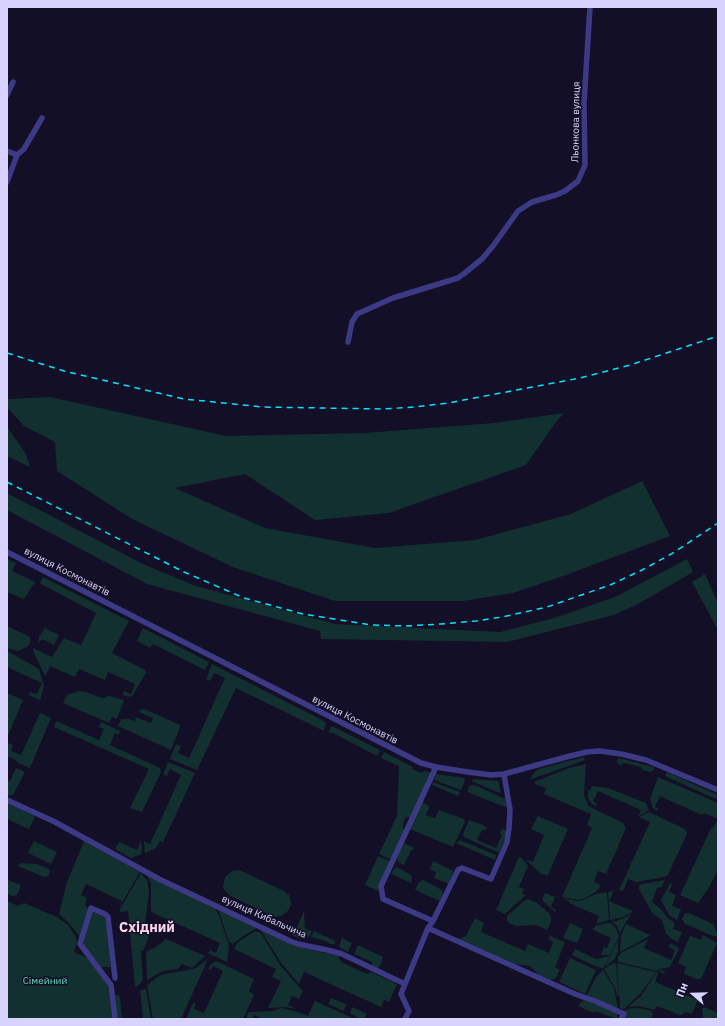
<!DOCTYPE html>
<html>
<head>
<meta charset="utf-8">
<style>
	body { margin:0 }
	#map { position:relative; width:725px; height:1026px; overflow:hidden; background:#130f26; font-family:"IBM Plex Sans",sans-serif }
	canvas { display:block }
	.frame { position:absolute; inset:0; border:8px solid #d9d4ff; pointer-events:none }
	.north { position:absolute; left:673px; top:974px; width:40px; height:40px; -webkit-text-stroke:3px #130f26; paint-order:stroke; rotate:290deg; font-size:11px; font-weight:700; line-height:16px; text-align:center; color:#d9d4ff }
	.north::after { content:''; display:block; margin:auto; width:14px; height:18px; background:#d9d4ff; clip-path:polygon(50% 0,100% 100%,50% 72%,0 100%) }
</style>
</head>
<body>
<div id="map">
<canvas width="725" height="1026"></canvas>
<div class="frame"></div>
<div class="north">Пн</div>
</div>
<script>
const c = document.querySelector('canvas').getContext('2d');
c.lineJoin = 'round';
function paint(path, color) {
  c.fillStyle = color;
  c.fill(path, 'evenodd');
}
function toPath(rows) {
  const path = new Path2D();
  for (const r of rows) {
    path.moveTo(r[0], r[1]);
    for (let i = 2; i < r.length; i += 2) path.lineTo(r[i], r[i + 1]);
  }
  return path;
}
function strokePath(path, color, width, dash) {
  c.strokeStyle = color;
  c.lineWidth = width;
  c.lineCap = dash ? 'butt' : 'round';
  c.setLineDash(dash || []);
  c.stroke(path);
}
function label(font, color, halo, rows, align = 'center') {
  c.font = font + ' "IBM Plex Sans",sans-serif';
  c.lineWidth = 3;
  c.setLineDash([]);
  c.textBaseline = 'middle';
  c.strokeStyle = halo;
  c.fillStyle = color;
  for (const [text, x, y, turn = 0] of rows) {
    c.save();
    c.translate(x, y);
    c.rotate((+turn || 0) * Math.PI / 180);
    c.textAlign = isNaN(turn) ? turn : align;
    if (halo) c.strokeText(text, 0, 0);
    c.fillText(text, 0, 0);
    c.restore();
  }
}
const green = toPath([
	[50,397,226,436,365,433,494,423,564,413,553,426,526,465,389,513,315,520,245,474,175,488,265,528,375,548,475,540,571,514,642,481,670,536,563,576,513,593,463,601,335,601,233,567,132,519,57,471,55,442,24,426,7,407,7,399],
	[7,427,26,454,30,467,7,456],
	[7,493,145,565,196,586,335,624,500,632,554,618,615,597,687,559,693,572,638,604,614,615,507,642,321,639,320,631,147,584,7,510],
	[7,559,16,563,12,571,35,582,24,599,7,592],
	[705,574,718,603,718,630,692,582],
	[43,577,129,621,112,653,145,670,146,673,133,695,130,697,122,695,124,691,131,694,135,684,108,672,105,680,79,669,75,677,50,666,45,676,33,651,33,648,52,657,64,638,81,645,96,613,41,584,40,583],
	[7,626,30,637,30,643,28,646,18,651,7,648],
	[45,628,59,635,54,645,42,639,40,642,39,641,39,637],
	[143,628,209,662,205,670,153,644,150,648,137,641],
	[7,651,25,661,39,669,44,686,40,700,29,695,30,692,37,694,42,683,7,667],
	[212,664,322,720,326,723,324,731,236,688,197,770,170,759,176,744,181,746,178,753,189,758,225,678,214,673,210,681,206,679],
	[80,691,86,692,102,698,109,696,124,700,117,719,112,717,109,723,63,703,67,695],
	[7,693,23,700,7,738],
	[142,709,147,710,180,725,179,730,171,750,118,726,121,719,129,719,135,721,136,717,151,723,153,718,139,712],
	[40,713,51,718,30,768,18,763,16,760,7,756,7,747,8,743,13,745,11,751,21,755],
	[56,721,99,740,104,729,99,727,101,722,120,731,119,735,115,733,110,745,160,768,161,772,142,812,130,808,149,769,54,727],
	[332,726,380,750,377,756,333,733,328,732],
	[384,752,413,767,412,769,421,773,425,771,431,773,411,818,407,817,405,818,403,824,404,834,392,860,379,854,397,816,399,766,381,758],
	[584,757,585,760,529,780,536,771,542,768],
	[618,758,654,767,654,770,651,772,642,770,641,767,624,763,620,765,617,762],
	[168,762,195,773,163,842,160,841,156,848,145,853,144,841,150,844,181,775,170,769,167,776,163,775],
	[586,764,584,794,588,806,623,823,626,828,606,874,598,871,594,882,601,885,596,892,583,899,578,900,562,897,592,828,587,825,591,814,544,794,546,788,535,784,534,782,569,768],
	[16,768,25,772,13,795,7,796,7,780,10,781],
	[667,772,718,795,718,800,665,776],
	[436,774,464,778,465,780,461,790,434,780],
	[658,777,718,803,718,819,704,813,702,815,660,796,655,807,658,808,657,811,653,808,650,799],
	[473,779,498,781,501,792,499,793,474,782,472,781],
	[433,782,460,792,458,796,432,785],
	[470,785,477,786,503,798,505,799,507,806,505,807,467,792],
	[592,786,608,788,646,803,649,810,638,817,641,810,598,791,593,801,597,804,596,806,592,804,588,798,588,790,590,791],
	[422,802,429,806,429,808,426,815,435,818,439,810,464,819,465,822,453,847,410,829],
	[7,803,35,816,29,829,7,819],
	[649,812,685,829,687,832,686,836,668,875,664,877,637,882,628,879,623,891,619,890,650,822,639,817],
	[538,816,568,829,548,875,541,874,525,859,533,862,544,835,531,829],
	[469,820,483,825,487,828,485,830,482,830,477,840,496,848,502,835,500,833,502,828,505,830,507,834,499,852,497,852,464,837,463,834],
	[716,822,718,822,718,869,710,886,698,903,680,895,711,828,713,828],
	[141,840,142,854,131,858,115,849,119,842,137,850],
	[460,840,496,855,495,860,456,843],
	[34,841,57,852,51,864,28,853],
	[84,841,140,872,119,908,122,901,86,884,81,895,87,898,85,905,89,909,80,936,79,936,68,922,59,914,67,882],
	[403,843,415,848,411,851,404,865,398,862,397,858],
	[378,856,391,862,378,891,365,885],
	[519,857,522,858,528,866,519,887,524,889,522,894,526,895,505,914,496,910],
	[433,861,453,871,449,884,434,878,436,872,430,869],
	[22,863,37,864,49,869,50,872,48,876,44,877,18,866,19,864],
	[397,867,411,875,412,877,411,883,391,874,394,869],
	[239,870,284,891,290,896,291,905,287,912,281,916,274,917,229,895,223,888,225,877,232,871],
	[141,873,147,880,149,891,145,925,152,929,143,951,141,951,143,980,138,986,136,987,135,987,128,911,120,912,120,909],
	[146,874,215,908,219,916,228,942,229,948,227,962,208,953,210,950,216,953,220,943,151,912,151,883],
	[8,880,21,885,17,895,12,896,7,894],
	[423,880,442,890,443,893,440,901,415,890,419,882],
	[665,880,662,887,657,888,652,902,662,910,667,918,675,923,673,929,682,932,678,942,672,939,666,934,662,920,652,913,639,889,639,886,642,884],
	[670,883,672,884,669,892,676,895,672,906,681,909,677,920,669,915,661,900],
	[614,891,609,901,633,911,631,913,623,917,610,920,608,892],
	[607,892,609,920,596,924,599,916,569,903,569,901,563,898,577,901,580,901,596,894],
	[545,893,555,897,551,907,556,910,555,912,542,900],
	[528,899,537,903,550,914,551,918,551,922,547,930,536,925,517,926,511,924,507,921,507,916,524,901],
	[7,901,18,906,24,903,57,917,68,925,75,935,77,942,74,952,88,958,109,987,112,1019,7,1019],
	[218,909,257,928,243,936,233,944,229,942],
	[91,911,103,916,107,921,111,967,100,967,84,946,83,940],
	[304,911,305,929,312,931,309,937,300,934,298,938,293,936],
	[685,913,689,913,713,924,717,933,717,936,713,936,685,924,682,919],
	[631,915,623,927,620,934,617,926,611,921,616,921],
	[475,918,484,923,481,932,525,951,528,944,549,953,553,942,548,939,550,936,565,942,555,967,560,970,555,979,550,980,540,976,530,966,515,964,458,939,466,936],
	[570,923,583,929,577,943,563,938],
	[607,923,611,923,616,928,619,936,610,955,601,955,604,947,607,948,611,938,593,930,595,926],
	[626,924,650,935,648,937,620,952,621,936],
	[260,929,299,947,338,956,341,962,367,974,371,972,397,984,389,1002,384,1000,381,1007,304,972,299,984,281,963],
	[255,931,261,933,280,965,303,991,299,999,292,996,288,1005,297,1009,284,1007,268,1008,281,981,272,977,276,969,234,949,237,943],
	[314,931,335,941,335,944,331,944,325,941,311,937],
	[703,935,717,943,702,977,701,979,697,979,684,974,686,967,678,963,690,936,701,940],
	[342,938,352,943,348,952,339,947],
	[166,939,205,956,192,968,182,964,178,969,163,971,147,980,146,952,156,947],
	[648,939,644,948,671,960,675,950,669,947,670,943,679,948,679,949,670,967,660,969,657,971,618,962,618,957,621,953],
	[618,940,618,951,615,959,604,968],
	[358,945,383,957,380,966,377,968,372,966,372,962,354,954],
	[575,949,596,959,610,956,603,968,597,967,572,955],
	[570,958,596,970,585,994,559,982],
	[208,959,181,1019,153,1019,147,985,159,976,165,974,194,969],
	[216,961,254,979,249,991,254,995,243,1019,186,1019,193,1003,196,1004,194,1009,204,1013,223,971,213,966,211,970,208,969,211,964],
	[614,963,616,963,619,996,617,996,615,988,604,969],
	[617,963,656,972,641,993,624,1009,621,1009,620,1008],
	[603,970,614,988,618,1009,587,995,596,977],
	[660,970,665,971,664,974,659,971,655,982,698,1000,692,1014,685,1012,682,1015,680,1015,657,1006,655,1010,639,1006,628,1007,641,996,656,973],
	[146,989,151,1019,143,1019,140,990],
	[116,995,119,995,120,998,122,1019,117,1019,115,997],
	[331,998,346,1004,344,1011,328,1004],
	[584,999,617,1013,617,1019,595,1011,594,1013,578,1006],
	[315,1001,355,1019,263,1019,254,1015,252,1019,246,1019,249,1012,272,1011,281,1008,298,1012,308,1016],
	[352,1007,367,1014,364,1019,360,1019,350,1013],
	[704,1007,718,1013,718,1019,706,1019,703,1017,702,1009],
	[634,1008,645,1009,651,1011,653,1014,651,1019,622,1019,625,1010]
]);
const minor = toPath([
	[7,95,13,82],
	[7,151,17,155],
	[7,182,17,155,24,149,42,118],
	[348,342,352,322,357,314,393,298,458,278,466,272,482,259,493,246,518,211,532,202,556,195,565,191,578,181,585,165,584,103,590,7],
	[7,552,421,763,436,767,468,772,491,775,504,774,570,756,587,752,600,751,621,754,646,760,718,790],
	[7,800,55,822,159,879,290,941,298,944,327,950,342,954,405,984,428,928,433,921,458,870,462,868,491,879,507,842,509,828,510,810,504,774],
	[433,921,383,899,381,886,436,767],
	[428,928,575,994,595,1001,624,1014,621,1019],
	[115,978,108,917,105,914,91,908,80,944,111,985,115,1019],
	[405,984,401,994,409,1011,405,1019]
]);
const rail = toPath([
	[7,353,64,371,184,399,263,407,383,409,414,407,448,403,580,378,630,365,718,336],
	[7,482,184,572,244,598,303,614,371,625,406,626,441,624,476,621,502,617,547,607,610,585,642,570,673,553,718,523]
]);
const streetNames = [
	["Льонкова вулиця",576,122,-89],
	["вулиця Космонавтів",67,572,27],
	["вулиця Космонавтів",355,720,27],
	["вулиця Кибальчича",264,917,24]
];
const parkNames = [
	["Сімейний",45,981]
];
const districtNames = [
	["Східний",147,928]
];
paint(green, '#12302f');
strokePath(minor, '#3d3a85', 5.5);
strokePath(rail, '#00e5ff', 1.5, [6, 5]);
label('10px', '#d9d4ff', '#130f26', streetNames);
label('10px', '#5fe0c0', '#130f26', parkNames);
label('bold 14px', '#ffd6f0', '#130f26', districtNames);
</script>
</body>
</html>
